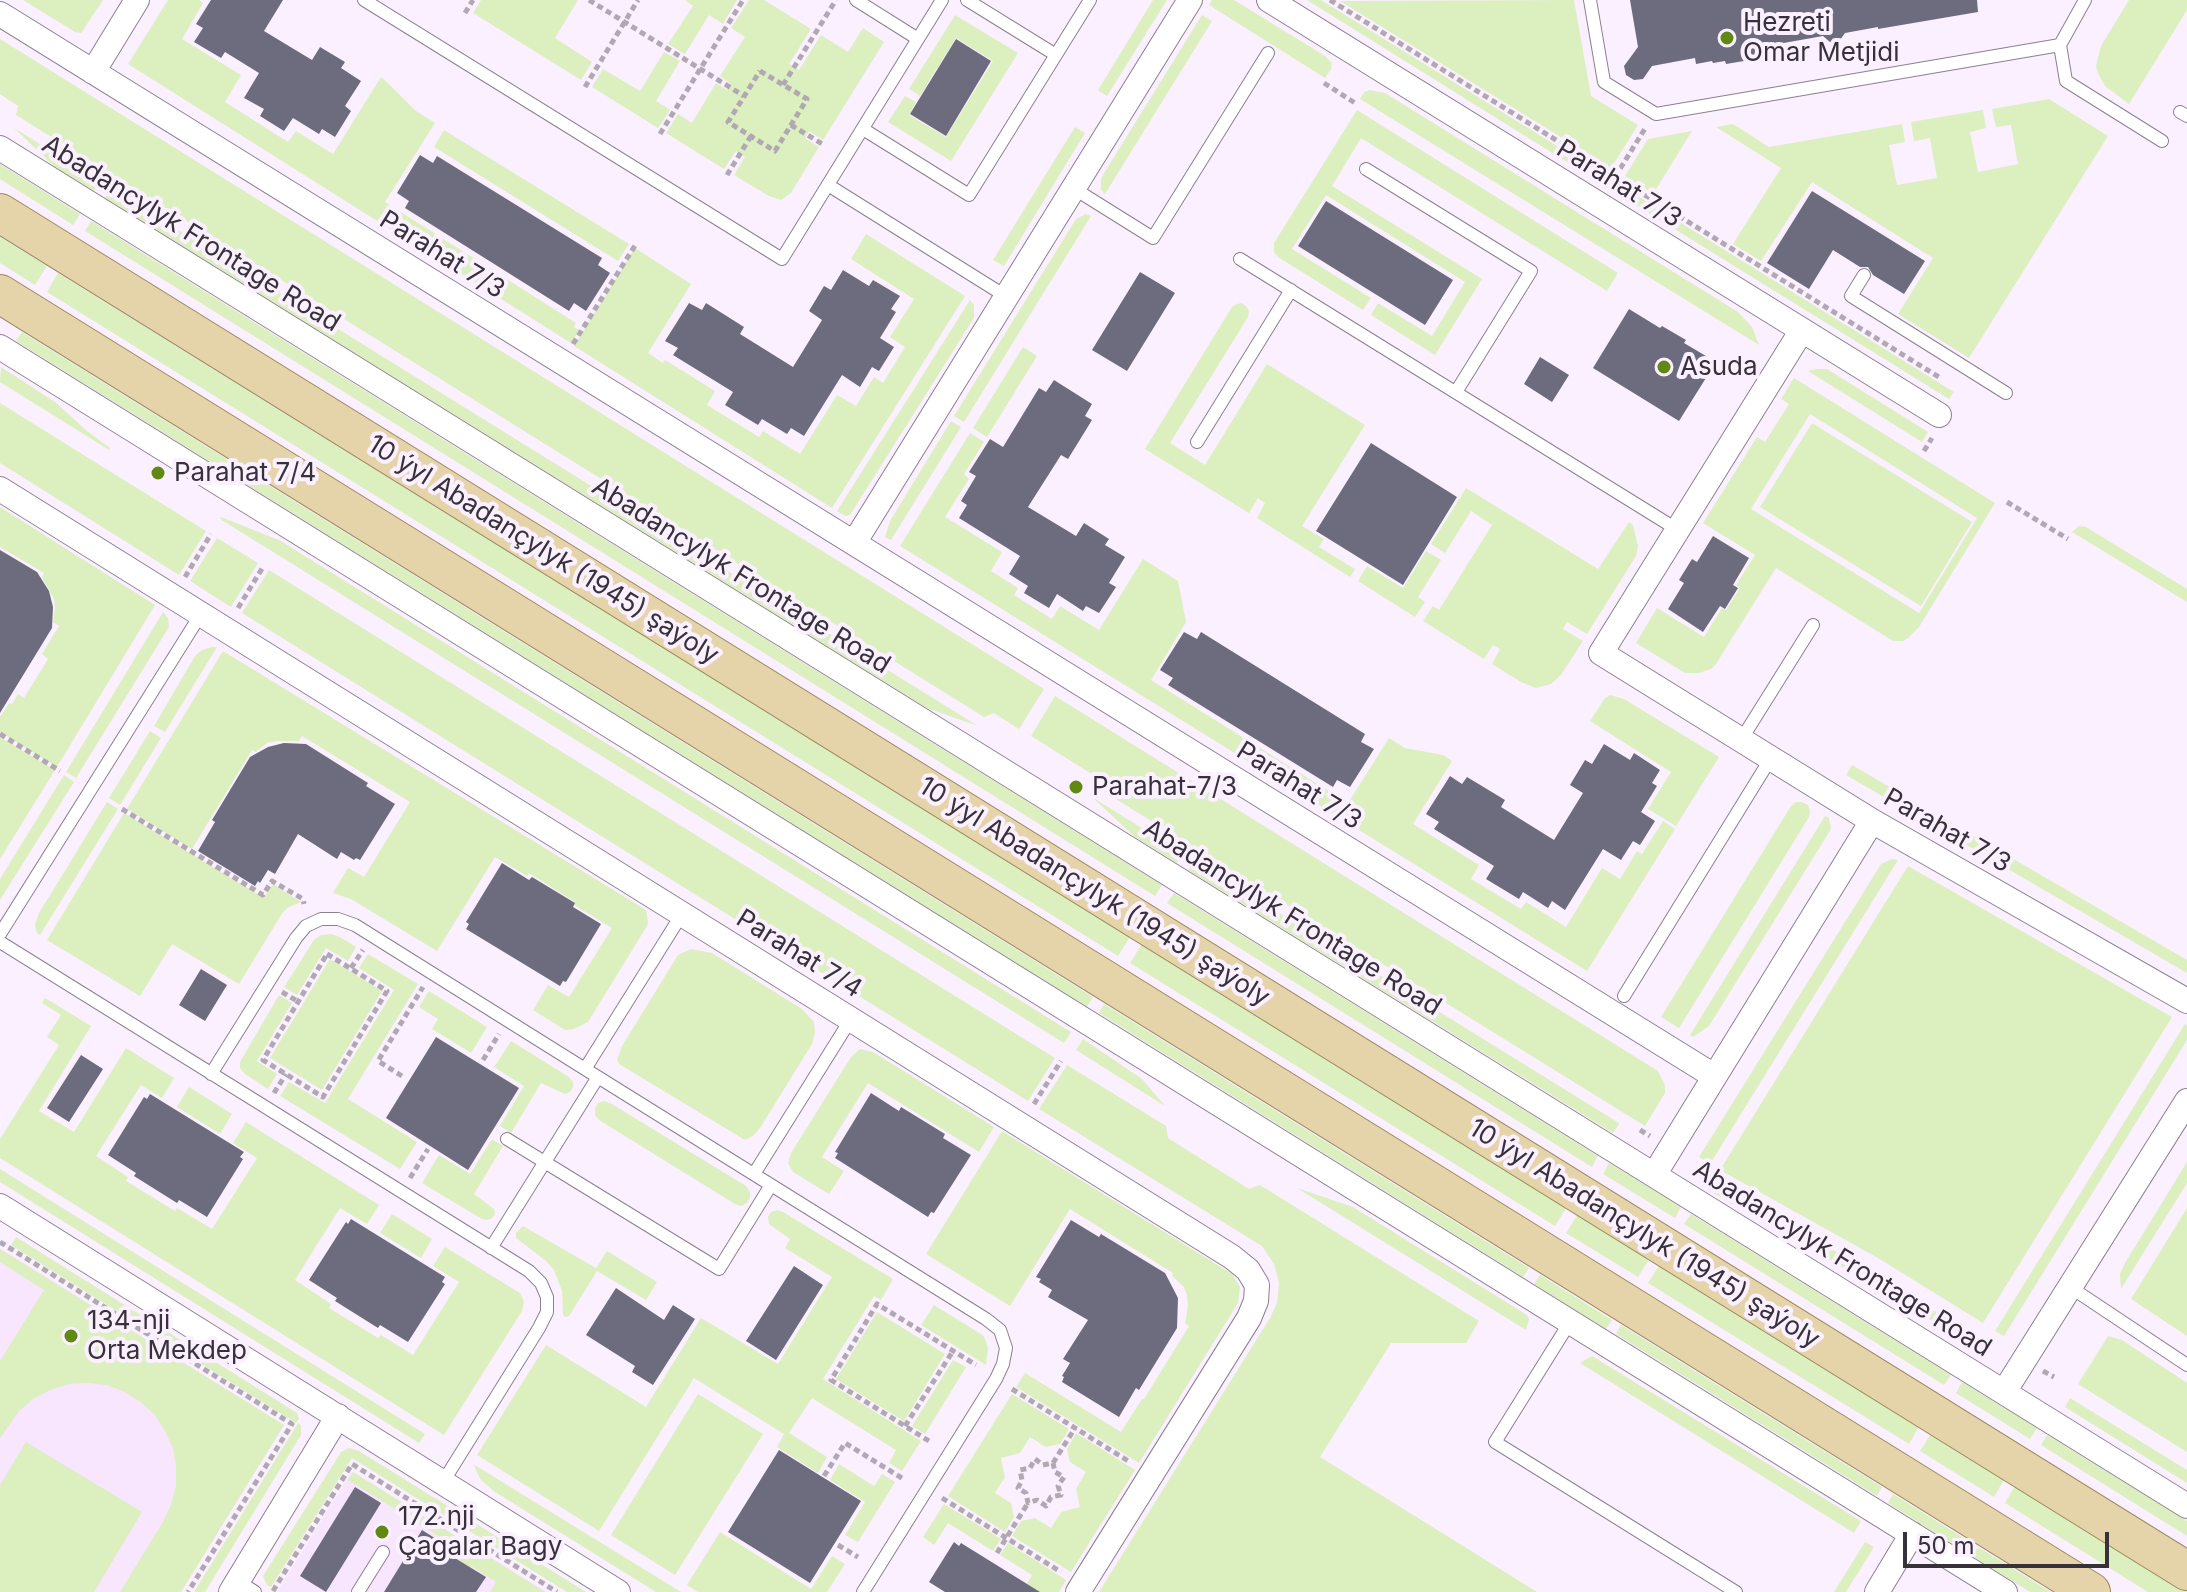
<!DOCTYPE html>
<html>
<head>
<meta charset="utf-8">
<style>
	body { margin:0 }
	#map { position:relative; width:2187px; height:1592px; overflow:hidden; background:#fbf0ff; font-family:Inter,sans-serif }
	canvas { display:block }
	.scale { position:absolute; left:1903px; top:1532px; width:206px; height:36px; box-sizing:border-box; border:4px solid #373239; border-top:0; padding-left:10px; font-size:24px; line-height:28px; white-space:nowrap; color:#373239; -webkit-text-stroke:6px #fbf0ff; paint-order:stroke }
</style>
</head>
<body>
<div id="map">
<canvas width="2187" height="1592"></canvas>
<div class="scale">50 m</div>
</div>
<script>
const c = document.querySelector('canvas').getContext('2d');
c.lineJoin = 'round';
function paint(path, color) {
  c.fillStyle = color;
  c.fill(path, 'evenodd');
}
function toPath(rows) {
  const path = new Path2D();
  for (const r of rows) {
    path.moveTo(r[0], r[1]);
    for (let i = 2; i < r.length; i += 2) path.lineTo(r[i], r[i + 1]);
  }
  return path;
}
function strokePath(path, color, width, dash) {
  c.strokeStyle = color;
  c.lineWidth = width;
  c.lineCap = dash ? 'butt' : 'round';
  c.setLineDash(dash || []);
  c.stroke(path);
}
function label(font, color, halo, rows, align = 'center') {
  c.font = font + ' Inter,sans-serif';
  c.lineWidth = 8;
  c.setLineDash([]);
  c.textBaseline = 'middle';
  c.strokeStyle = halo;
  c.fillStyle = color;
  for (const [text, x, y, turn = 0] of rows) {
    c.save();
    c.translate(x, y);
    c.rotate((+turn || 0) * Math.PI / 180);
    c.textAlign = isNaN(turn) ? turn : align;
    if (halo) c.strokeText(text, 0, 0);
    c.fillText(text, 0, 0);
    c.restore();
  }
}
const built = toPath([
	[0,1248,284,1425,181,1592,0,1592],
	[352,1471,547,1592,277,1592]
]);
const green = toPath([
	[23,0,103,0,81,33,75,32],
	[168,0,199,0,203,3,182,39,241,75,225,102,288,142,296,131,333,154,381,77,387,82,416,111,435,123,385,202,576,323,574,327,579,330,571,343,128,64],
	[481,0,578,0,555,38,592,62,581,80,473,13],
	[685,0,737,0,723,24,709,15,685,54,668,44,693,6],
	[749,0,764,0,811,29,789,64,799,70,821,35,848,52,863,28,884,42,823,140,809,131,805,138,819,147,791,193,781,200,769,196,734,175,745,157,736,151,724,169,666,133,678,114,692,123,716,83,727,90,730,83,720,76,745,37,731,28],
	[1153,0,1167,0,1107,96,1098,90],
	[1212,0,1234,0,1325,56,1332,63,1331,69,1325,78,1209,5],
	[1307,0,1321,0,1604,175,1599,182],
	[1574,0,1591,96,1638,125,1611,168,1340,1],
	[2129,0,2187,0,2187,10,2129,104,2105,86,2098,73,2096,66,2101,46],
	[955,15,1018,53,951,161,888,122,905,96,916,102,909,115,946,137,993,61,956,38,920,96,909,89],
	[1202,15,1212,21,1105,194,1101,190,1101,178],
	[0,39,1044,689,1019,729,994,713,984,717,16,115,18,106,0,94],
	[664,52,680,61,656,101,670,110,658,128,592,87,603,69,640,91],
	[1370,90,1385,93,1738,312,1752,327,1759,345,1360,99,1364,92],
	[2049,99,2108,136,1969,358,1898,314,1933,258,1812,182,1761,261,1733,244,1781,168,1716,127,1733,124,1769,147,1902,124,1905,142,1889,145,1897,185,1937,178,1930,138,1914,141,1911,122,1983,110,1986,128,1970,132,1978,172,2018,164,2011,125,1996,127,1992,109],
	[1357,110,1618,273,1607,291,1361,138,1332,186,1482,279,1435,355,1371,315,1378,303,1432,336,1465,282,1326,195,1292,249,1371,298,1363,310,1278,257,1274,252,1274,243],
	[1075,127,1085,133,1004,266,993,260],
	[14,128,100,181,94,191,55,167],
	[444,130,629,244,618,261,434,147],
	[1692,131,1653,194,1625,176,1648,139],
	[0,164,80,214,73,225,0,179],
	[1623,187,1954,392,1949,399,1618,194],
	[111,188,978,726,927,708,105,198],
	[1086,214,1091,216,964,422,954,416,1076,219],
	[91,221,1162,885,1155,896,85,231],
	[866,234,965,296,832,508,574,346,635,248,691,284,648,353,663,363,665,360,715,391,707,405,759,437,763,431,800,454,837,395,856,406,874,377,883,383,905,347,890,337,914,299,851,259],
	[0,237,47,266,35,285,0,263],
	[58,273,1130,937,1118,956,47,292],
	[970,300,974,305,974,318,850,515,845,516,837,511],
	[1242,303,1247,307,1249,312,1248,317,1170,443,1205,465,1267,364,1365,425,1302,526,1324,539,1319,547,1355,569,1350,577,1257,518,1265,503,1258,498,1249,513,1145,449,1232,307,1237,304],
	[22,332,1093,997,1087,1007,16,341],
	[1023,347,1037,356,987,437,973,428],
	[1,367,55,402,87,431,110,448,109,450,0,382],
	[1817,369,1827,369,1928,432,1922,442,1808,371],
	[1794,378,1995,503,1919,627,1908,638,1903,641,1893,641,1776,568,1716,664,1711,669,1699,673,1685,673,1636,643,1657,608,1704,637,1722,608,1726,610,1740,588,1736,585,1755,555,1703,523,1757,437,1765,442,1789,404,1781,399],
	[1810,414,1977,518,1919,613,1751,509],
	[0,403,206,531,179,575,0,463],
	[951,421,961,427,891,540,885,537,890,521],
	[1812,423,1972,522,1921,606,1760,507],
	[970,433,984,442,964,474,969,479,945,517,1002,552,991,571,1018,588,1014,595,1052,619,1060,606,1099,630,1143,559,1178,581,1186,622,1151,680,1348,803,1389,738,1405,748,1443,755,1452,761,1413,824,1479,865,1471,879,1521,909,1526,902,1566,927,1602,868,1620,879,1637,851,1642,854,1663,821,1675,829,1587,971,900,546],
	[1466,488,1598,569,1629,522,1633,525,1638,546,1636,556,1587,634,1567,622,1563,629,1583,641,1561,675,1551,684,1536,688,1521,682,1492,664,1500,649,1493,645,1484,659,1423,621,1433,606,1439,610,1492,525,1471,511,1445,553,1431,544],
	[0,507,155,605,57,767,0,732,0,717,9,703,12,704,18,694,24,698,48,659,42,654,59,626,53,622,55,607,54,599,42,577,44,573,0,547],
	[221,517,279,540,1071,1032,1064,1043,220,519],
	[2079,526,2086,527,2187,589,2187,602,2072,532],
	[217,538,258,563,231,607,190,581],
	[1426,551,1441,560,1418,597,1425,602,1415,617,1358,581,1367,566,1403,588],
	[269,570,1055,1058,1028,1101,242,613],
	[163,612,168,618,169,627,76,778,66,772],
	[212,647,217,647,165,732,154,726,195,656,202,650],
	[223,651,646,910,648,922,647,926,588,1022,574,1029,565,1030,533,1010,548,985,569,997,612,928,574,905,575,902,529,873,527,876,495,857,437,951,351,899,333,893,348,868,364,877,410,802,302,736,299,741,276,741,267,743,256,752,252,750,192,849,127,809],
	[1610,695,1624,699,1719,757,1676,826,1648,809,1671,772,1590,721,1605,698],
	[1055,696,1658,1071,1665,1085,1665,1093,1645,1126,1098,788,1098,778,1031,736],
	[150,731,161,738,120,805,109,798],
	[0,737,55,770,0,859],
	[1852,765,2187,960,2187,973,1846,775],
	[64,775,74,782,0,900,0,879],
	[1092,797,1182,853,1177,863,1135,837],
	[107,802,118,809,40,935,37,933,35,925,39,913],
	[1796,802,1802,802,1808,805,1810,811,1809,817,1679,1028,1661,1017,1791,806],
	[124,813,264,898,273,884,301,902,289,907,283,912,239,984,172,944,140,996,47,940],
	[1825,816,1829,818,1831,829,1709,1026,1693,1037,1690,1035],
	[1892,859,1898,860,1710,1164,1699,1157,1881,864],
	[1194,860,1619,1123,1619,1124,1613,1133,1188,870],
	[1908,866,2172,1017,1983,1323,1878,1258,1720,1170],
	[1174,893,1598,1156,1592,1167,1167,903],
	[331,934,340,937,356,947,348,961,326,948,297,995,284,987,314,940,321,935],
	[1142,944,1567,1207,1555,1226,1130,963],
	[691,949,712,953,802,1009,814,1022,815,1033,812,1044,760,1128,753,1136,745,1140,619,1064,617,1060,622,1046,678,955],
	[368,954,418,984,348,1099,417,1142,400,1169,280,1096,289,1082,325,1103,394,990,359,968],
	[330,959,382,991,322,1090,270,1058],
	[429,991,487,1027,471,1053,432,1029,438,1019,419,1007],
	[279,995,292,1003,257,1061,277,1074,268,1089,245,1074,240,1068,240,1062],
	[45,998,91,1026,39,1111,74,1132,126,1048,174,1078,162,1098,141,1085,96,1156,128,1177,126,1181,175,1211,177,1208,212,1229,257,1158,233,1143,246,1122,379,1205,367,1224,340,1208,295,1280,331,1304,329,1308,378,1338,381,1335,413,1355,459,1282,433,1266,445,1247,520,1293,524,1302,522,1311,444,1435,0,1158,0,1139,59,1045,47,1037,61,1015,42,1003],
	[1104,1004,1529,1268,1523,1277,1099,1013],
	[2185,1024,2187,1026,2187,1040,2004,1336,1995,1331],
	[1083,1039,1142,1079,1165,1106,1076,1050],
	[511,1041,569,1077,573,1082,573,1087,570,1092,565,1094,541,1083,511,1133,500,1126,524,1086,494,1067],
	[860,1049,873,1052,994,1127,979,1152,868,1083,822,1157,844,1171,829,1194,793,1172,788,1163,791,1153,851,1057],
	[1067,1065,1166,1126,1168,1138,1249,1189,1260,1185,1479,1321,1466,1343,1391,1343,1320,1457,1537,1592,1099,1592,1270,1318,1277,1303,1279,1283,1274,1264,1262,1246,1039,1109],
	[189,1087,232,1114,220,1134,177,1107],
	[604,1101,610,1103,746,1186,750,1192,750,1198,747,1203,741,1206,735,1204,599,1120,595,1115,595,1109,598,1103],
	[1002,1131,1232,1274,1240,1287,1238,1303,1139,1463,1016,1387,1025,1373,1121,1432,1142,1399,1144,1399,1189,1326,1185,1323,1188,1306,1187,1296,1184,1287,1172,1276,1173,1273,1070,1209,1010,1306,926,1254],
	[492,1139,503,1146,474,1194,494,1209,495,1214,492,1218,487,1220,482,1219,422,1183,439,1155,470,1174],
	[2187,1162,2187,1183,2121,1289,2120,1274,2125,1263],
	[1609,1163,1681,1207,1675,1218,1603,1174],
	[0,1169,425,1434,419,1443,0,1182],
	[1713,1181,1870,1271,1975,1336,1970,1344,1865,1280,1708,1190],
	[1297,1188,1353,1207,1527,1315,1529,1319,1526,1330],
	[2187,1208,2187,1336,2131,1299],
	[777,1210,783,1212,893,1279,881,1300,874,1296,823,1379,921,1441,902,1471,889,1463,896,1450,812,1398,789,1433,827,1457,818,1473,777,1447,784,1434,694,1378,599,1531,477,1455,546,1345,646,1407,701,1318,778,1364,832,1277,785,1248,790,1239,769,1224,768,1217,771,1212],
	[392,1214,432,1239,421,1258,380,1233],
	[1578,1214,1650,1258,1638,1277,1566,1233],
	[1691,1214,1951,1375,1944,1385,1684,1224],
	[523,1226,596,1268,607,1251,657,1282,646,1300,597,1271,569,1316,566,1317,563,1315,562,1291,554,1270,546,1261,516,1238,516,1233],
	[16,1237,297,1413,299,1419,296,1423,11,1245],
	[0,1249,284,1425,181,1592,120,1592,163,1522,171,1505,176,1486,176,1467,173,1448,165,1431,155,1415,141,1402,125,1392,107,1385,88,1383,69,1384,50,1390,33,1399,19,1411,0,1438,0,1361,44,1290,0,1262],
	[1660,1264,1920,1425,1909,1444,1648,1283],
	[1540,1275,1612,1320,1606,1329,1534,1284],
	[934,1305,984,1336,988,1348,986,1365,921,1325],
	[877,1312,945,1354,904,1421,836,1379],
	[1621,1325,1882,1487,1877,1496,1616,1334],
	[2108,1336,2122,1340,2187,1383,2187,1452,2078,1384],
	[1592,1356,1861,1521,1854,1533,1580,1363],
	[953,1360,966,1367,925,1434,912,1426],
	[1962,1382,2037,1428,2030,1439,1956,1393],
	[698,1394,763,1434,675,1575,611,1535],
	[1012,1394,1069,1429,1060,1444,1046,1447,1030,1437,1020,1453,1001,1458,1005,1477,995,1493,1011,1503,1014,1517,1005,1532,948,1496],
	[2070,1398,2187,1470,2187,1483,2065,1407],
	[298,1423,301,1425,301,1435,205,1592,194,1592],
	[1932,1432,2005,1478,1994,1497,1920,1451],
	[1076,1433,1135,1470,1071,1572,1012,1536,1021,1521,1035,1518,1051,1528,1061,1512,1080,1507,1076,1489,1086,1472,1070,1462,1067,1449],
	[2047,1435,2187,1521,2187,1536,2041,1445],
	[26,1442,142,1512,94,1592,0,1592,0,1485],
	[349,1448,359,1451,586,1592,567,1592,352,1458,271,1587,267,1585,263,1576,341,1452],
	[473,1464,681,1592,656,1592,495,1492,481,1480],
	[839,1464,874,1486,882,1474,895,1482,858,1542,845,1535,865,1502,830,1480],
	[353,1472,545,1592,490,1592,496,1582,471,1566,454,1592,429,1592,456,1547,348,1480],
	[2016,1484,2187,1592,2148,1592,2005,1503],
	[1893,1494,1967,1540,1961,1549,1888,1503],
	[944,1504,1001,1539,993,1551,948,1523,934,1545,923,1537],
	[720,1532,811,1589,832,1556,845,1564,827,1592,698,1592,687,1585],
	[1865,1542,1874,1547,1846,1592,1834,1592],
	[1008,1543,1066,1580,1059,1592,1022,1592,1032,1575,1000,1555],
	[1978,1547,2051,1592,2030,1592,1972,1556]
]);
const building = toPath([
	[211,0,283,0,264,31,312,60,320,47,345,62,341,68,361,81,345,106,351,111,335,137,322,129,319,134,293,118,284,131,260,116,264,109,244,98,259,73,225,52,221,58,194,42,203,28,196,24],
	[1630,0,1977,0,1978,12,1878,29,1878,27,1845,33,1840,40,1830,42,1823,36,1778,44,1779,50,1762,52,1762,55,1750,57,1750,60,1726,64,1725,61,1713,63,1712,61,1696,64,1695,58,1652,66,1643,79,1634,80,1626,75,1624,66,1638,47],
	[956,39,991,61,946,136,910,114],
	[420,155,433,163,437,156,602,258,598,265,610,273,586,311,574,303,569,311,405,208,409,201,397,193],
	[1812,191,1925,261,1904,294,1873,275,1868,267,1860,267,1833,250,1809,289,1767,263],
	[1326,201,1453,280,1425,325,1298,246],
	[843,270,869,286,873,280,900,296,891,309,896,312,880,338,894,347,879,371,872,367,860,387,842,375,804,436,791,428,787,434,762,419,758,425,725,405,733,392,673,355,678,348,665,341,689,303,702,310,706,303,744,327,740,334,793,367,822,320,809,311,824,286,831,290],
	[1140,272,1175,293,1127,371,1092,350],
	[1629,309,1660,328,1662,326,1686,340,1684,343,1716,362,1679,421,1593,368],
	[1540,357,1569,375,1552,402,1524,384],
	[1054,380,1092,404,1085,416,1092,420,1068,459,1061,455,1028,507,1076,536,1084,523,1109,539,1105,545,1125,557,1109,583,1116,587,1099,613,1086,606,1083,611,1057,594,1049,608,1024,593,1028,586,1009,574,1020,556,959,518,967,505,961,501,976,476,969,472,990,439,1003,447,1039,388,1046,392],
	[1371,443,1457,497,1403,585,1316,531],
	[1713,536,1749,558,1733,585,1738,588,1725,609,1720,606,1703,632,1668,609,1684,583,1679,580,1692,559,1697,562],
	[0,550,37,572,49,591,53,607,52,628,0,713],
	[1184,632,1197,639,1201,632,1365,734,1361,742,1374,749,1350,787,1337,780,1333,787,1168,685,1173,678,1160,670],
	[284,743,306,744,368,783,366,786,395,804,360,860,356,858,354,860,341,852,337,859,298,834,275,874,268,870,260,883,258,881,255,886,198,851,215,822,212,820,250,757,268,747],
	[1604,744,1630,760,1634,753,1660,770,1652,783,1657,786,1641,812,1655,821,1640,845,1633,841,1621,860,1603,849,1565,910,1552,901,1548,908,1523,892,1519,899,1486,879,1494,866,1434,829,1439,822,1426,814,1450,776,1462,784,1467,777,1505,800,1501,807,1554,840,1583,793,1570,785,1585,760,1592,764],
	[502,863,529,880,532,877,575,903,573,907,601,924,566,982,563,981,560,986,466,929,469,924,466,922],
	[201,969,227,985,205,1021,179,1005],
	[436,1037,519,1088,468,1170,386,1118],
	[81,1055,103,1069,69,1122,47,1108],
	[871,1093,899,1111,901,1107,945,1134,943,1138,971,1155,934,1213,931,1212,928,1217,835,1158,838,1153,835,1152],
	[150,1094,244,1152,240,1157,243,1159,207,1217,179,1200,177,1203,134,1176,136,1173,108,1155,144,1097,147,1099],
	[351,1219,445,1277,442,1282,445,1284,408,1342,380,1325,378,1328,335,1301,337,1298,309,1280,346,1222,348,1224],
	[1071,1220,1099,1237,1101,1234,1165,1273,1178,1298,1177,1328,1139,1390,1136,1388,1119,1417,1062,1382,1064,1377,1062,1376,1070,1363,1063,1359,1088,1320,1048,1297,1052,1290,1039,1282,1041,1279,1036,1277],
	[794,1266,823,1285,776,1360,746,1341],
	[616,1288,664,1320,673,1305,695,1319,653,1385,632,1372,635,1366,586,1335],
	[779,1450,861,1501,810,1583,728,1532],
	[355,1487,381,1503,326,1592,300,1576],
	[422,1530,449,1547,445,1552,486,1577,476,1592,384,1592],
	[954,1542,959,1546,961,1543,1040,1592,945,1592,929,1582]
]);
const path = toPath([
	[589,0,744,96],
	[1330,0,1942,379],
	[465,13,473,0],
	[760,71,807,99,775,151,728,122,760,71],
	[1324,83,1355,103],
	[783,85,836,0],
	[585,87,638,0],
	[791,125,824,145],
	[660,134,743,0],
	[727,175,751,136],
	[1615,177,1646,127],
	[573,344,636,244],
	[1924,451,1932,438],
	[2007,502,2068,539],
	[185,577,211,534],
	[238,608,263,567],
	[0,734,60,771],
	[122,809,263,895,272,881,303,899,304,904],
	[327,954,387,991,323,1097,263,1060,327,954],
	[351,968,363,950],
	[282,992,299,1002],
	[483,1060,499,1034],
	[402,1076,378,1061,423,987],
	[274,1093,286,1074],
	[1034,1104,1061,1061],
	[1640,1130,1650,1136],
	[410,1178,428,1149],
	[0,1242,292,1424,188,1592],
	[2043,1371,2054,1377],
	[1012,1389,1130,1462],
	[905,1426,953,1351],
	[929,1441,831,1380,877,1304,976,1365],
	[1035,1459,1043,1465,1053,1463,1055,1472,1064,1477,1058,1486,1061,1495,1051,1497,1046,1506,1037,1500,1028,1503,1026,1493,1018,1488,1022,1480,1020,1470,1030,1468,1035,1459],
	[1053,1463,1075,1428],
	[824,1476,845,1443,905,1480],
	[942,1498,1061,1572],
	[838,1545,858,1557],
	[997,1553,1028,1503],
	[273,1591,352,1464,557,1592]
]);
const service = toPath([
	[364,0,782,259,942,0],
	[856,0,918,39],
	[967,0,1056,55],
	[1590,0,1604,82,1656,114,2060,45,2085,0],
	[2060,45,2066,81,2162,141],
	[2180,112,2187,116],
	[863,129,969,195,1090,0],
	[1366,169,1531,271,1456,392],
	[828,185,1007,297],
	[1073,188,1153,238,1268,53],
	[1240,259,1678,530],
	[1864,275,1851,296,2006,393],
	[1197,442,1291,290],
	[1741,740,1813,625],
	[682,914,585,1069,986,1319,1000,1330,1006,1348,1003,1364,996,1379,863,1592],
	[0,934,201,614],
	[0,942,529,1271,541,1283,547,1297,547,1312,539,1328,443,1482],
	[1624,996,1771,758],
	[211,1074,296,938,306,926,321,919,338,919,355,925,585,1069],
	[507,1139,719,1269,771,1185],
	[754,1174,851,1019],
	[491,1248,598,1077],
	[2070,1287,2187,1365],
	[1570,1322,1495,1442,1736,1592],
	[238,1581,255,1592],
	[358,1592,383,1552]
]);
const minor = toPath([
	[1269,0,1939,415],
	[0,14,1714,1076],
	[93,72,137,0],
	[0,148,2187,1506],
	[1802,330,1601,653,1872,821,2187,1001],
	[0,347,2005,1592],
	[0,489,1232,1257,1248,1270,1257,1285,1256,1301,1249,1318,1078,1592],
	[854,543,1190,0],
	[1654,1175,1872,821],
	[0,1206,618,1592],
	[2004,1392,2187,1101],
	[231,1592,338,1416],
	[1877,1592,1912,1534]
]);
const primary = toPath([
	[0,213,2187,1571],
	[0,294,2091,1592]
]);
const markers = [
	[1727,38,8,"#608812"],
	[1664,367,8,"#608812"],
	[158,473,8,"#608812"],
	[1076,787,8,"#608812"],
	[71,1336,8,"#608812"],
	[382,1532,8,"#608812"]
];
const poiNames = [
	["Hezreti",1743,23],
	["Omar Metjidi",1743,53],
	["Asuda",1680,367],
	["Parahat 7/4",174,473],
	["Parahat-7/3",1092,787],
	["134-nji",87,1321],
	["Orta Mekdep",87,1351],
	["172.nji",398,1517],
	["Çagalar Bagy",398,1547]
];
const streetNames = [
	["Parahat 7/3",1619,184,32],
	["Abadancylyk Frontage Road",191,234,32],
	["Parahat 7/3",442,255,32],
	["10 ýyl Abadançylyk (1945) şaýoly",543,550,32],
	["Abadancylyk Frontage Road",741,576,32],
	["Parahat 7/3",1299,786,32],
	["Parahat 7/3",1947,831,30],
	["10 ýyl Abadançylyk (1945) şaýoly",1094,892,32],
	["Abadancylyk Frontage Road",1292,918,32],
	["Parahat 7/4",799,954,32],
	["10 ýyl Abadançylyk (1945) şaýoly",1644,1234,32],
	["Abadancylyk Frontage Road",1842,1259,32]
];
paint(built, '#f8e5fe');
paint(green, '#dcefbf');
paint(building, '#6d6b7e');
strokePath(service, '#8c8090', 14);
strokePath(minor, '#8c8090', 26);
strokePath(primary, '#9c885e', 40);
strokePath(path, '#b1a8b4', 5, [6, 4]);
strokePath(service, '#fff', 12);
strokePath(minor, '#fff', 24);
strokePath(primary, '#e5d4aa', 38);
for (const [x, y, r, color] of markers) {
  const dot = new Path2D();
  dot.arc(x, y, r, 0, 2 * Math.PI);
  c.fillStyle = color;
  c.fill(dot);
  strokePath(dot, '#fbf0ff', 3);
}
label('26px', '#373239', '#fbf0ff', poiNames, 'left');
label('26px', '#373239', '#fbf0ff', streetNames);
</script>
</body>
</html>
